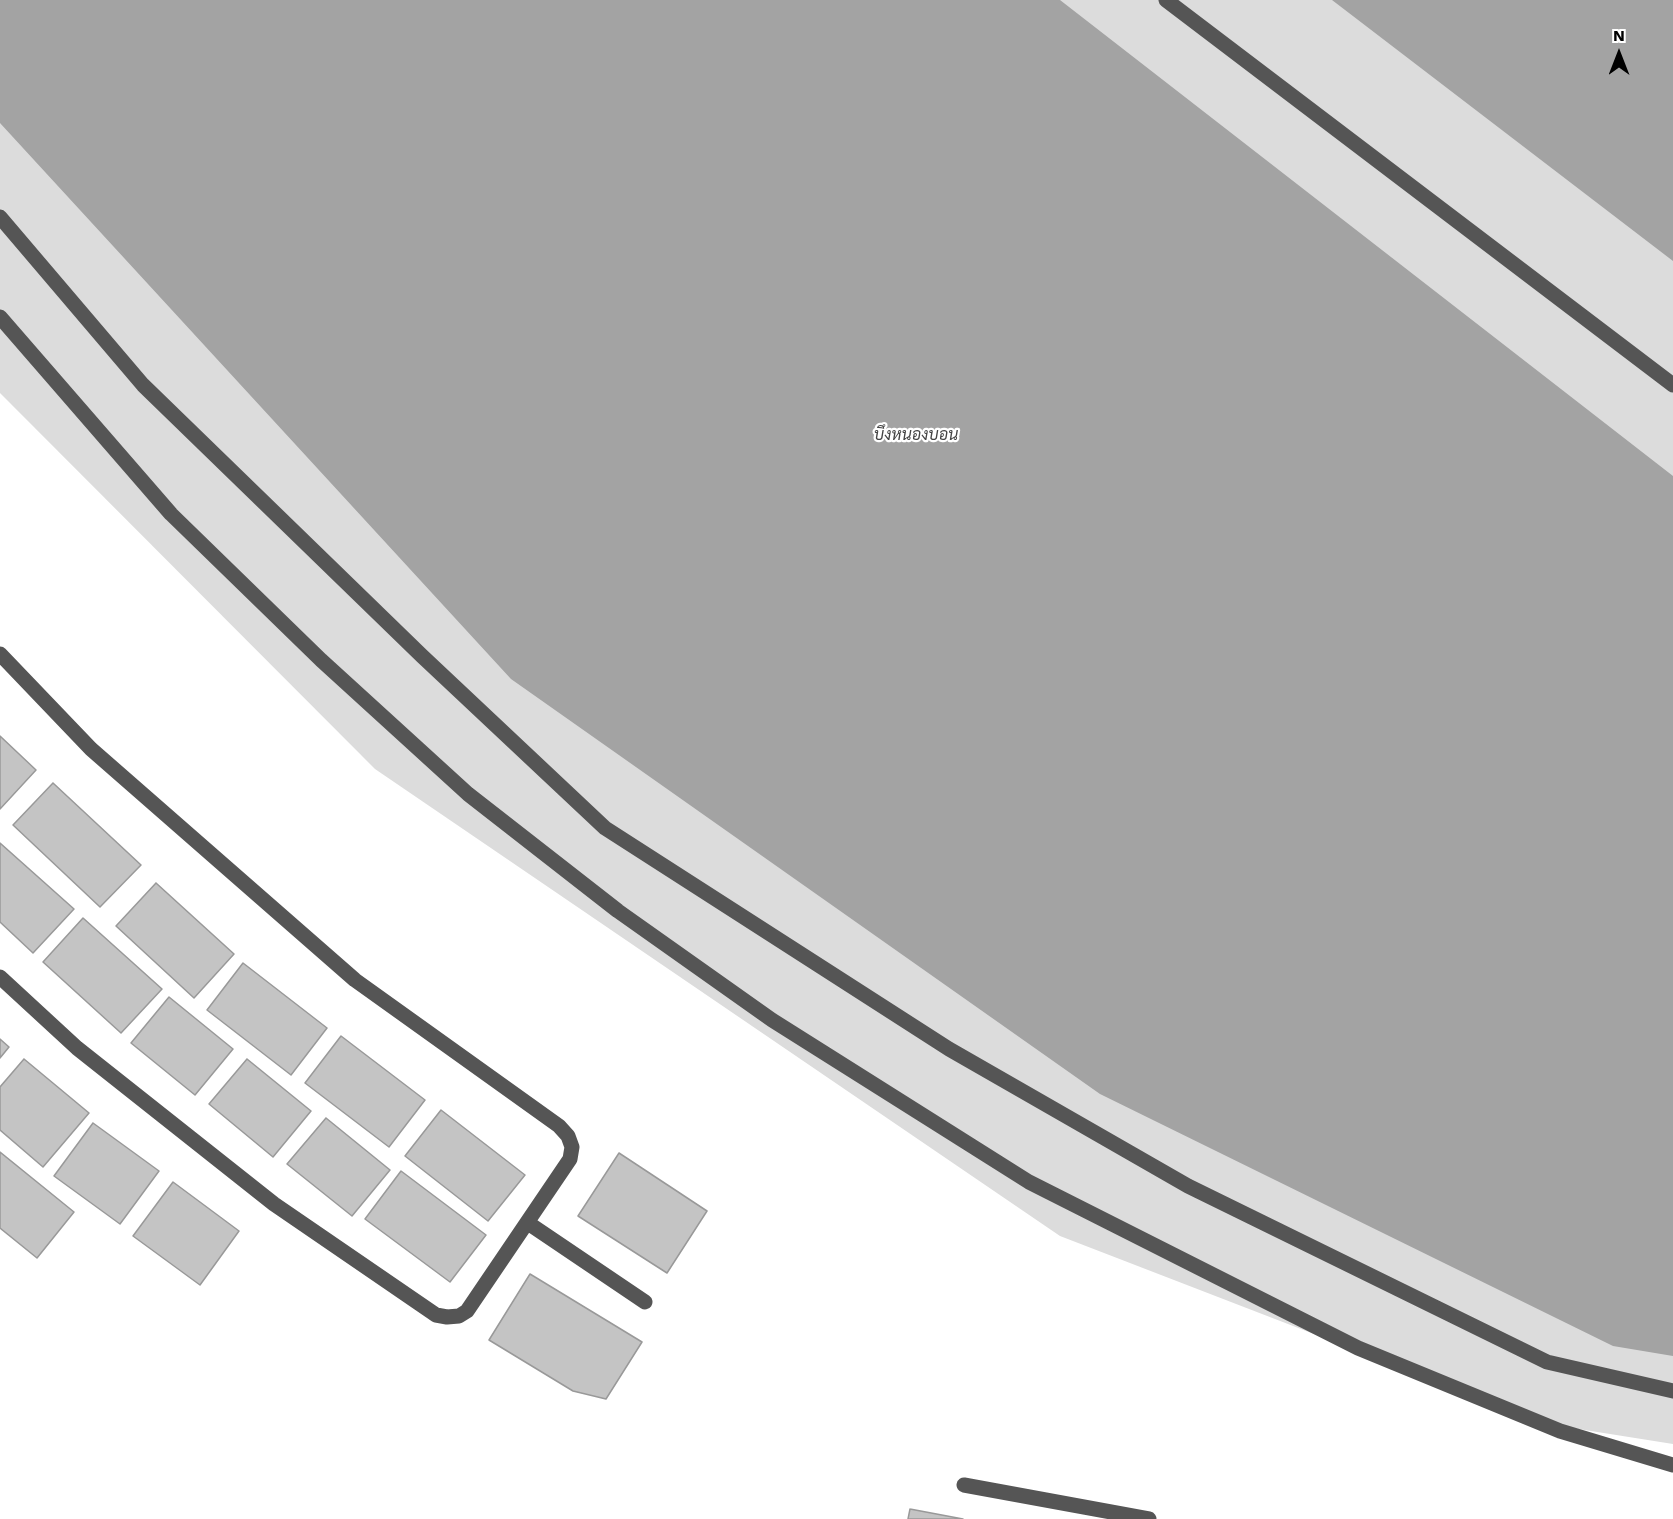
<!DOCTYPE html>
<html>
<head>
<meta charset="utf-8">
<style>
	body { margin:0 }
	#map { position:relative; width:1673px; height:1519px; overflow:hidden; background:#fff; font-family:"Work Sans",sans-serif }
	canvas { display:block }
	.north { position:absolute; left:1589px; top:24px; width:60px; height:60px; -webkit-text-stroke:4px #fff; paint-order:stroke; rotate:0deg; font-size:16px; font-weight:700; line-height:24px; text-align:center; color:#000 }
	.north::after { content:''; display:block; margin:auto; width:21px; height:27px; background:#000; clip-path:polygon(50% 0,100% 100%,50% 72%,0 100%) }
</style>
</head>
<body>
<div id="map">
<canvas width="1673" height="1519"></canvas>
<div class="north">N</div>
</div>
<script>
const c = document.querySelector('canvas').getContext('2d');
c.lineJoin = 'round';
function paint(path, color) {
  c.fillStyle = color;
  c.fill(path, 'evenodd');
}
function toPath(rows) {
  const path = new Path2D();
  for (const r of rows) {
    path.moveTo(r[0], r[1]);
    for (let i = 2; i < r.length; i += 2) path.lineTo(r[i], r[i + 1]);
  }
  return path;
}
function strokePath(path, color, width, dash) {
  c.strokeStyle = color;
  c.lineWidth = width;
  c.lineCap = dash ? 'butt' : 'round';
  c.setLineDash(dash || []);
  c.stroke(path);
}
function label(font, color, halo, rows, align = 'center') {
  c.font = font + ' "Work Sans",Sarabun,sans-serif';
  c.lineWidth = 4.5;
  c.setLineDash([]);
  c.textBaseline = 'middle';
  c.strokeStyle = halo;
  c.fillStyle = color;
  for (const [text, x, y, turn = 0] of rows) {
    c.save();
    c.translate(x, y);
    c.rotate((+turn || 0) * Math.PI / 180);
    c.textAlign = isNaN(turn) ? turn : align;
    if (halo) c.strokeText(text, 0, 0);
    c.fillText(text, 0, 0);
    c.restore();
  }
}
const green = toPath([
	[0,0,1673,0,1673,1444,1547,1424,1060,1236,375,769,0,393]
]);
const water = toPath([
	[0,0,1060,0,1673,476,1673,1356,1613,1346,1100,1094,511,679,0,123],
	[1332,0,1673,0,1673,261]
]);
const building = toPath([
	[0,736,36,770,0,809,0,736],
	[53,783,141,865,100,907,13,825,53,783],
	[0,843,74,909,33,953,0,922,0,843],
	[156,883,234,954,194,998,116,926,156,883],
	[83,918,162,989,121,1033,43,962,83,918],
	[243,963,327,1028,291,1075,207,1010,243,963],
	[169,997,233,1049,195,1095,131,1043,169,997],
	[341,1036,425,1100,389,1147,305,1083,341,1036],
	[0,1039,9,1047,0,1058,0,1039],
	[24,1059,89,1113,43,1167,0,1130,0,1087,24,1059],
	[247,1059,311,1111,273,1157,209,1104,247,1059],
	[441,1110,525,1175,488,1221,405,1156,441,1110],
	[326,1118,390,1170,352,1216,287,1164,326,1118],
	[93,1123,159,1171,120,1224,54,1176,93,1123],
	[0,1152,74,1212,37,1258,0,1228,0,1152],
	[619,1153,707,1211,667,1273,578,1216,619,1153],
	[401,1171,486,1235,450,1282,365,1219,401,1171],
	[173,1182,239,1231,200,1285,133,1236,173,1182],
	[530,1274,642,1342,606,1399,573,1391,489,1340,530,1274],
	[910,1509,963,1519,908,1519,910,1509]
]);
const minor = toPath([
	[1166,0,1673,385],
	[0,217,143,385,422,656,605,828,949,1049,1188,1186,1547,1362,1673,1391],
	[0,317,171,514,321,660,468,794,618,911,772,1020,1029,1182,1358,1348,1560,1431,1673,1465],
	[0,654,91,749,355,980,559,1126,568,1136,572,1147,570,1159,467,1311,459,1316,447,1317,436,1315,274,1204,77,1048,0,977],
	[528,1223,645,1302],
	[964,1485,1149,1519]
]);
const waterNames = [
	["บึงหนองบอน",916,435]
];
paint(green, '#dcdcdc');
paint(water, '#a3a3a3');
paint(building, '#c4c4c4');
strokePath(building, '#999', 1.5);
strokePath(minor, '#555', 15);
label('italic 16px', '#444', '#fff', waterNames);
</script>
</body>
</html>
